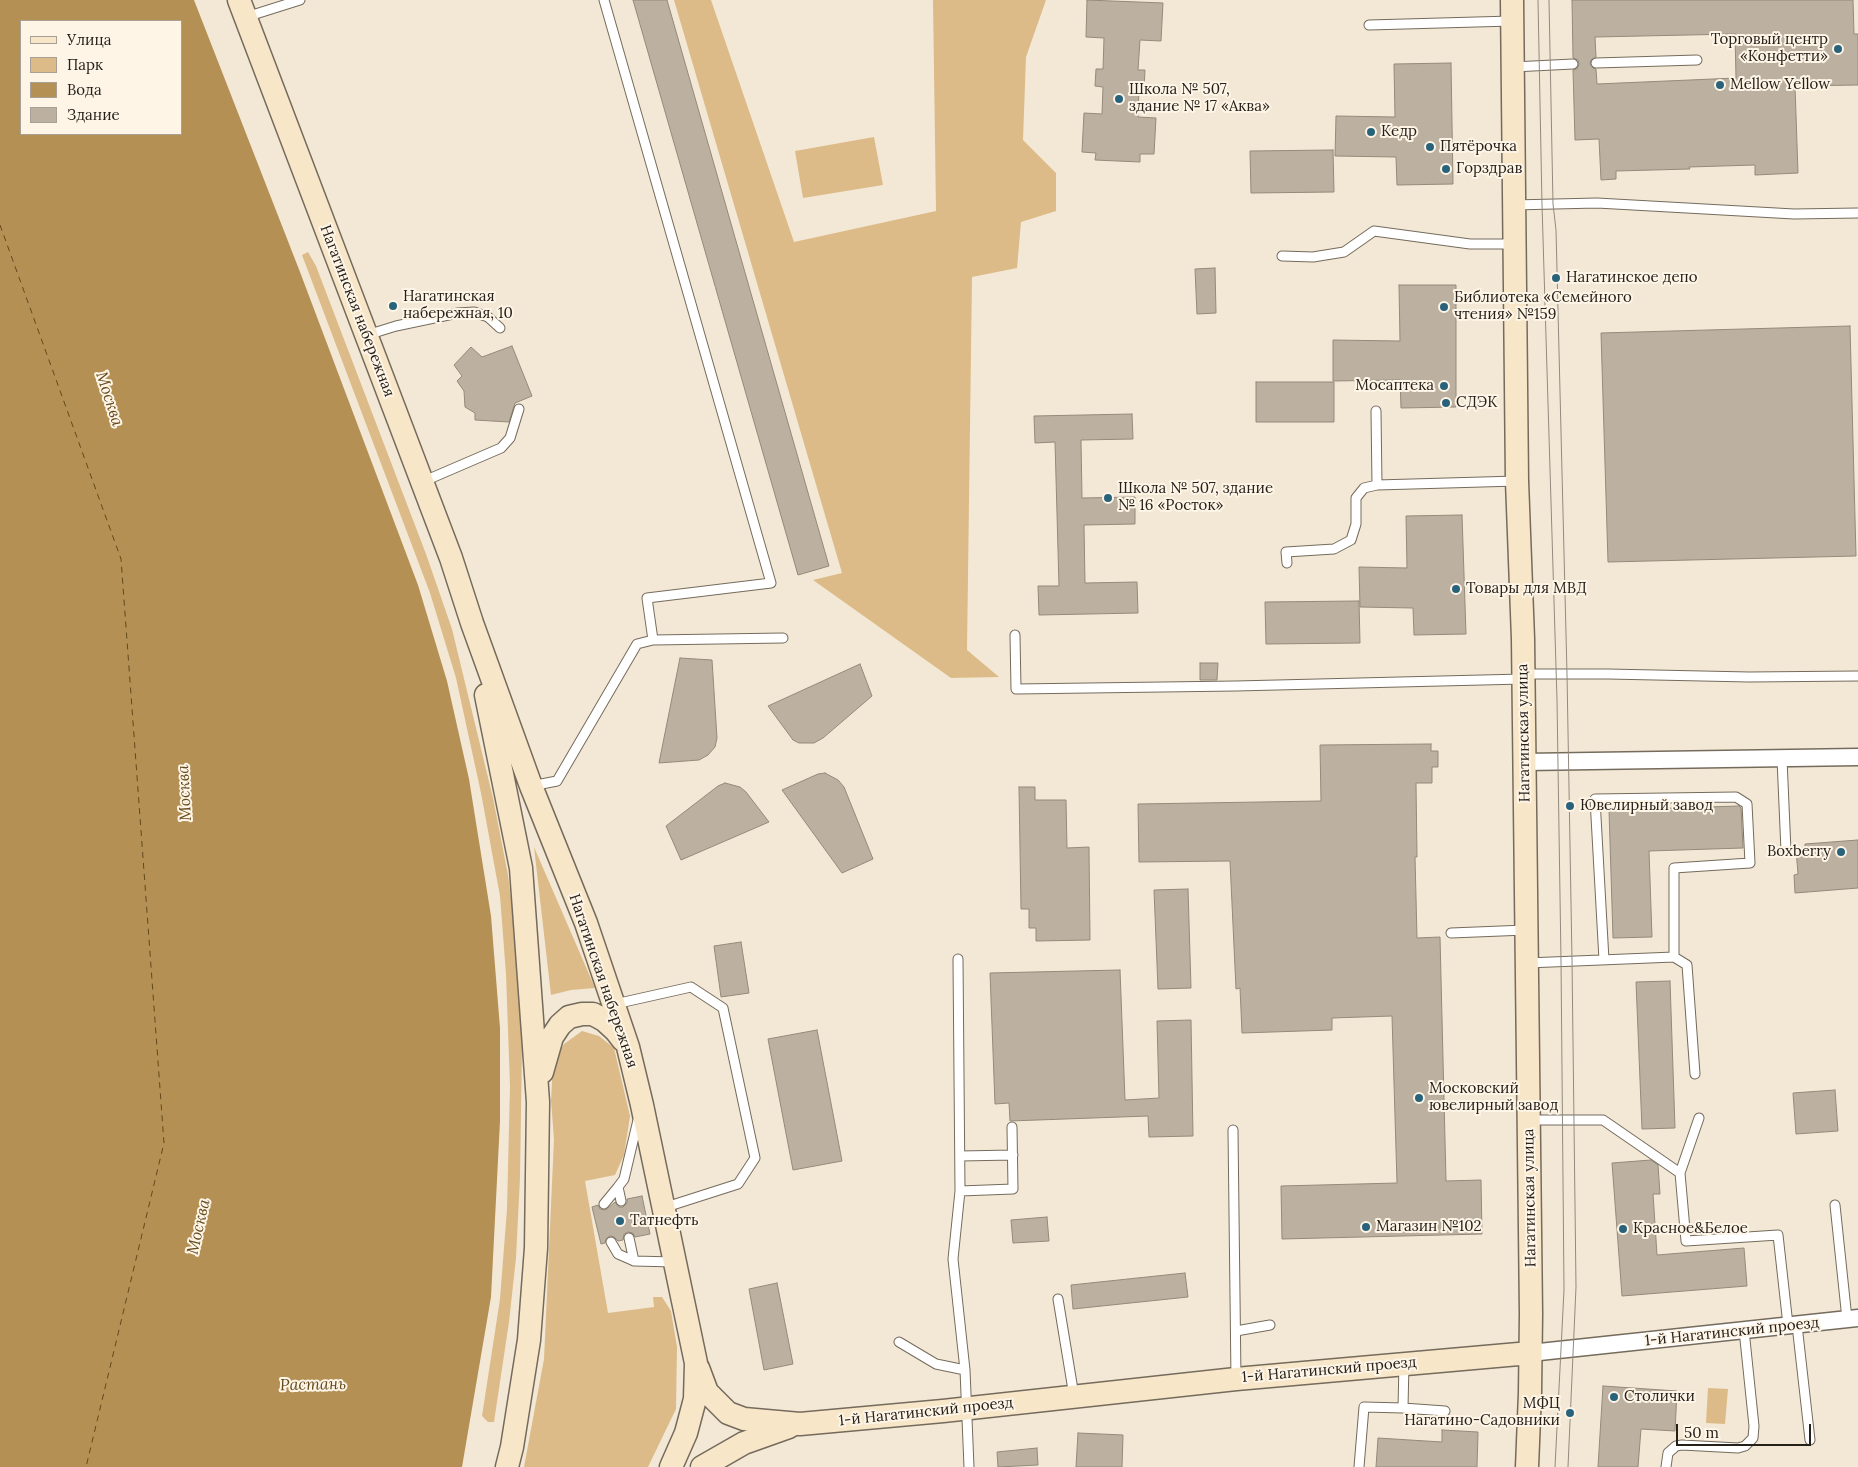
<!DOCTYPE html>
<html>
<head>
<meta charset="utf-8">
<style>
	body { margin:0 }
	#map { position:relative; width:1858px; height:1467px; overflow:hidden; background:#f3e8d6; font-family:Lora,serif }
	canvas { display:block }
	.legend { position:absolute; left:20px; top:20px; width:162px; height:115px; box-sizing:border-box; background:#fef5e7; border:1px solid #a7a095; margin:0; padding:6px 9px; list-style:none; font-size:15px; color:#25201a }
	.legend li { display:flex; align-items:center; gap:10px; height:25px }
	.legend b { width:25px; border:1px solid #a7a095 }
	.scale { position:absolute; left:1676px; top:1424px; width:135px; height:22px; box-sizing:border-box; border:2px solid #25201a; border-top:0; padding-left:6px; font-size:15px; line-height:18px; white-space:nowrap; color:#25201a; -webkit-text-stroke:4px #fef5e7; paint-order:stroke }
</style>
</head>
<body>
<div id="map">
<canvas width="1858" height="1467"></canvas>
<ul class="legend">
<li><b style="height:6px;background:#f8e6c9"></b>Улица</li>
<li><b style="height:14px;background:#dcbb88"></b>Парк</li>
<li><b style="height:14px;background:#b49055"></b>Вода</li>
<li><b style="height:14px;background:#bcb1a1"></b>Здание</li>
</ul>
<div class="scale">50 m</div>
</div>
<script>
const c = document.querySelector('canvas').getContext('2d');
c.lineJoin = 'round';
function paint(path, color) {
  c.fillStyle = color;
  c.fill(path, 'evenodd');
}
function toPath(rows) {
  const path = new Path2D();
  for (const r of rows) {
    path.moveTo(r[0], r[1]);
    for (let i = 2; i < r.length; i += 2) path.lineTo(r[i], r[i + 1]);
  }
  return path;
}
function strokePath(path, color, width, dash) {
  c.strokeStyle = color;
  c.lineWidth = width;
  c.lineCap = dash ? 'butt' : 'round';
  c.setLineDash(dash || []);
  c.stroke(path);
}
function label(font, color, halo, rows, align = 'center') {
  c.font = font + ' Lora,serif';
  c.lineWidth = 4;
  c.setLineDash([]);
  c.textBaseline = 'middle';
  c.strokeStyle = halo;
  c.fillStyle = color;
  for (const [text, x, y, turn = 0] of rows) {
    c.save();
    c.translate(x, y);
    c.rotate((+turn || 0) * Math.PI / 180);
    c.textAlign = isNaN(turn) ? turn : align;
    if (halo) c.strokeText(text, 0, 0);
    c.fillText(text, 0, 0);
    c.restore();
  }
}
const green = toPath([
	[674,0,711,0,794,242,936,211,933,0,1046,0,1026,57,1023,140,1056,173,1056,211,1021,222,1017,268,972,277,967,650,999,677,951,678,813,580,842,573],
	[874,137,883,185,803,198,795,151],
	[308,252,316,266,426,554,452,629,493,798,508,875,516,938,522,1046,520,1178,516,1258,509,1322,494,1422,488,1422,482,1416,500,1299,507,1209,510,1086,506,974,500,896,481,793,456,678,430,593,302,255],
	[534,847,595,988,571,990,551,995],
	[582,1031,599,1036,614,1048,630,1116,624,1155,615,1175,585,1181,608,1313,654,1307,653,1297,662,1297,671,1311,677,1347,676,1409,648,1467,524,1467,544,1359,554,1139,551,1101,553,1062,564,1044],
	[1708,1388,1728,1389,1725,1424,1706,1423]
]);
const water = toPath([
	[0,0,194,0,300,272,418,585,447,681,469,779,491,916,500,1028,500,1121,491,1297,462,1467,0,1467],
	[21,21,181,21,181,134,21,134]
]);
const ferry = toPath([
	[0,225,121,559,164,1143,86,1467]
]);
const building = toPath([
	[633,0,667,0,829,566,798,575,633,0],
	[1087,0,1163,3,1161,41,1140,40,1138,70,1145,70,1144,89,1139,89,1138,117,1156,118,1154,154,1140,154,1140,162,1095,160,1096,153,1082,152,1084,113,1102,114,1103,87,1095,86,1096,69,1103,69,1104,38,1086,37,1087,0],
	[1572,0,1853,0,1854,34,1858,34,1858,85,1795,86,1798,173,1755,175,1755,165,1689,167,1690,169,1616,171,1616,179,1601,180,1599,139,1575,140,1573,70,1577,69,1579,64,1578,60,1573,58,1572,0],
	[1735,34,1736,78,1597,84,1596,69,1593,68,1590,64,1591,60,1596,57,1595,37,1735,34],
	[1451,63,1453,184,1397,185,1396,157,1335,156,1336,116,1395,117,1394,64,1451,63],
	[1333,150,1334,192,1251,193,1250,151,1333,150],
	[1215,268,1216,313,1197,314,1195,269,1215,268],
	[1399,285,1456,285,1456,407,1401,408,1400,380,1333,381,1333,340,1400,341,1399,285],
	[1850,326,1856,556,1608,562,1601,333,1850,326],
	[512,346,532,396,515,403,509,422,475,420,475,413,465,407,464,391,457,381,462,376,454,365,471,347,482,357,512,346],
	[1256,382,1334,382,1334,422,1256,422,1256,382],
	[1132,414,1133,439,1081,440,1082,498,1135,497,1135,524,1084,525,1085,583,1137,582,1138,613,1039,615,1038,586,1059,586,1055,442,1035,443,1034,416,1132,414],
	[1462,515,1466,634,1414,635,1413,608,1360,607,1359,567,1407,568,1406,516,1462,515],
	[1359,601,1360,643,1266,644,1265,602,1359,601],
	[680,658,712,660,717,738,715,747,708,755,699,760,659,763,680,658],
	[1200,663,1218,663,1217,680,1200,680,1200,663],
	[860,664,872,696,823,738,814,743,799,743,793,740,768,706,860,664],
	[1431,744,1431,751,1438,751,1438,767,1432,767,1432,783,1416,783,1417,857,1415,857,1417,938,1440,937,1446,1181,1481,1180,1482,1234,1282,1239,1281,1186,1397,1183,1392,1016,1332,1018,1332,1030,1242,1033,1240,988,1236,989,1230,861,1139,862,1138,804,1321,801,1320,745,1431,744],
	[825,773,838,780,844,787,873,859,842,873,782,790,818,774,825,773],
	[725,783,740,787,746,792,769,822,681,860,666,826,718,786,725,783],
	[1019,787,1035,787,1035,800,1066,800,1067,848,1089,847,1090,940,1036,941,1036,928,1029,928,1029,909,1021,909,1019,787],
	[1739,806,1741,808,1743,848,1649,851,1652,937,1613,938,1609,810,1739,806],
	[1858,840,1858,888,1795,893,1794,875,1798,874,1796,849,1805,848,1805,844,1858,840],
	[1188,889,1191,988,1158,989,1154,890,1188,889],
	[741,942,749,993,721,997,714,946,741,942],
	[1120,970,1125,1100,1159,1098,1157,1021,1191,1020,1193,1136,1149,1137,1148,1116,1010,1121,1009,1103,995,1104,990,973,1120,970],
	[1670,981,1675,1128,1642,1129,1636,982,1670,981],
	[817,1030,842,1161,793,1170,768,1039,817,1030],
	[1835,1090,1838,1131,1796,1134,1793,1093,1835,1090],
	[1651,1160,1658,1165,1660,1194,1653,1194,1657,1255,1744,1248,1747,1286,1622,1296,1612,1163,1651,1160],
	[642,1196,650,1234,635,1237,633,1233,628,1232,624,1234,623,1240,618,1241,614,1237,610,1236,606,1239,605,1243,601,1244,592,1207,598,1205,600,1209,606,1210,615,1202,619,1207,623,1207,627,1203,627,1199,642,1196],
	[1047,1217,1049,1241,1013,1243,1011,1220,1047,1217],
	[1185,1273,1188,1297,1073,1309,1071,1285,1185,1273],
	[777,1283,793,1364,764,1370,749,1289,777,1283],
	[1603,1386,1677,1391,1675,1431,1641,1429,1638,1467,1598,1467,1603,1386],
	[1442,1430,1478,1432,1477,1467,1376,1467,1378,1438,1442,1442,1442,1430],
	[1078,1433,1123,1435,1122,1467,1076,1467,1078,1433],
	[1037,1448,1038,1465,998,1467,997,1452,1037,1448]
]);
const lane = toPath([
	[604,0,771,583,647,598,653,640],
	[246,17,300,0],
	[1369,25,1512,21],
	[1596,63,1697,60],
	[1513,67,1573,64],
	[1513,205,1597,203,1794,214,1858,213],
	[1282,256,1313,257,1344,252,1374,231,1470,244,1513,244],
	[367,335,396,326,458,313,474,312,488,317,500,328],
	[1376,411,1377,485],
	[422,482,501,448,510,438,519,409],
	[1287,563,1286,552,1334,549,1351,540,1356,524,1356,498,1364,488,1377,485,1517,481],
	[1015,635,1016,689,1236,686,1523,679],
	[1523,674,1608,674,1749,677,1858,676],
	[1782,759,1786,851],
	[531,786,557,781,637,644,653,640,783,638],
	[1451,933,1526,930],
	[1674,957,1687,965,1695,1074],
	[958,959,960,1191,953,1259,965,1370,969,1467],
	[1527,963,1674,957,1674,868,1750,863,1747,804,1736,797,1595,799,1604,960],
	[615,1004,691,987,723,1008,755,1158,738,1184,663,1208],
	[1699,1118,1680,1173,1686,1241,1778,1235,1788,1325],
	[1530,1120,1603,1120,1680,1173],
	[1233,1130,1236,1379],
	[960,1156,1013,1155],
	[960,1191,1013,1189,1012,1127],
	[621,1201,618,1187,624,1179,638,1120],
	[604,1204,618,1187],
	[1835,1205,1847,1319],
	[629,1238,634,1261,675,1262],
	[611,1242,618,1254,634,1261],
	[1058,1299,1074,1396],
	[1797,1325,1810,1440],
	[1236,1331,1270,1325],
	[899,1342,936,1364,965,1370],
	[1404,1363,1403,1408,1445,1411],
	[1359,1467,1364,1407,1403,1408],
	[1666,1467,1668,1453,1676,1446,1682,1445,1738,1448,1745,1446,1753,1438,1754,1426,1744,1330]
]);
const street = toPath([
	[1525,762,1858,757],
	[1530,1353,1858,1318]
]);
const secondary = toPath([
	[239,0,451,558,472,623,531,786,586,923,628,1047,642,1105,696,1363,695,1399,686,1433,671,1467],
	[1512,0,1517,481,1523,639,1531,1314,1530,1393,1527,1467],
	[486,695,521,868,538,1102,536,1248,529,1340,512,1447,507,1467],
	[542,1072,552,1037,560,1025,569,1017,582,1014,593,1014,604,1020,616,1031,623,1040],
	[698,1368,707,1392,728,1413,744,1419,800,1424,943,1411,1236,1379,1530,1353],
	[702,1467,744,1443,789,1427]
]);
const tram = toPath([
	[1538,0,1542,205,1557,700,1561,961,1564,1290,1555,1467],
	[1549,0,1553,204,1556,230,1567,674,1572,960,1576,1287,1568,1467]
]);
const markers = [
	[1838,49,5,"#28637b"],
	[1720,85,5,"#28637b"],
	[1119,99,5,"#28637b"],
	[1371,132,5,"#28637b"],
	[1430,147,5,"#28637b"],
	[1446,169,5,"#28637b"],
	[1556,278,5,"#28637b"],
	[393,306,5,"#28637b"],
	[1444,307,5,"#28637b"],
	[1444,386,5,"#28637b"],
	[1446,403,5,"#28637b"],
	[1108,498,5,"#28637b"],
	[1456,589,5,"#28637b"],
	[1570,806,5,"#28637b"],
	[1841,852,5,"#28637b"],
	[1419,1098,5,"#28637b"],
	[620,1221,5,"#28637b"],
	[1366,1227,5,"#28637b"],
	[1623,1229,5,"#28637b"],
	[1614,1397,5,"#28637b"],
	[1570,1413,5,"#28637b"]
];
const poiNames = [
	["Торговый центр",1828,40,"right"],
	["«Конфетти»",1828,57,"right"],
	["Mellow Yellow",1730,85],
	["Школа № 507,",1129,90],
	["здание № 17 «Аква»",1129,107],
	["Кедр",1381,132],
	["Пятёрочка",1440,147],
	["Горздрав",1456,169],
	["Нагатинское депо",1566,278],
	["Нагатинская",403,297],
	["набережная, 10",403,314],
	["Библиотека «Семейного",1454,298],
	["чтения» №159",1454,315],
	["Мосаптека",1434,386,"right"],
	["СДЭК",1456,403],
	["Школа № 507, здание",1118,489],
	["№ 16 «Росток»",1118,506],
	["Товары для МВД",1466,589],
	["Ювелирный завод",1580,806],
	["Boxberry",1831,852,"right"],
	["Московский",1429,1089],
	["ювелирный завод",1429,1106],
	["Татнефть",630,1221],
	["Магазин №102",1376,1227],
	["Красное&Белое",1633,1229],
	["Столички",1624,1397],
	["МФЦ",1560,1404,"right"],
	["Нагатино-Садовники",1560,1421,"right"]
];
const streetNames = [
	["Нагатинская набережная",357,311,69],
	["Нагатинская улица",1524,733,-91],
	["Нагатинская набережная",603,981,71],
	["Нагатинская улица",1530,1198,-91],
	["1-й Нагатинский проезд",1732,1332,-6],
	["1-й Нагатинский проезд",1329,1370,-5],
	["1-й Нагатинский проезд",926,1412,-6]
];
const waterNames = [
	["Москва",109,399,72],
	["Москва",185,793,-93],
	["Москва",199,1227,-77],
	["Растань",313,1385,-1]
];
paint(green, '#dcbb88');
paint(water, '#b49055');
strokePath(ferry, '#63491b', 1, [6, 5]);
paint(building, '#bcb1a1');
strokePath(building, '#948a7a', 1);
strokePath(lane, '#756b5c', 11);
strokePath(street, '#756b5c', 19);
strokePath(secondary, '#756b5c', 25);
strokePath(lane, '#fff', 9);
strokePath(street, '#fff', 16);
strokePath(secondary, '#f8e6c9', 22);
strokePath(tram, '#928a7e', 1);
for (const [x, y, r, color] of markers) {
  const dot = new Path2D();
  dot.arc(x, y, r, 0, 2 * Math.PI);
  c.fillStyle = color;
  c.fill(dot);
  strokePath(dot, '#fef5e7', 2);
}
label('15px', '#25201a', '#fef5e7', poiNames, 'left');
label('15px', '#25201a', '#fef5e7', streetNames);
label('italic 16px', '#63491b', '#fef5e7', waterNames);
</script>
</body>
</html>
